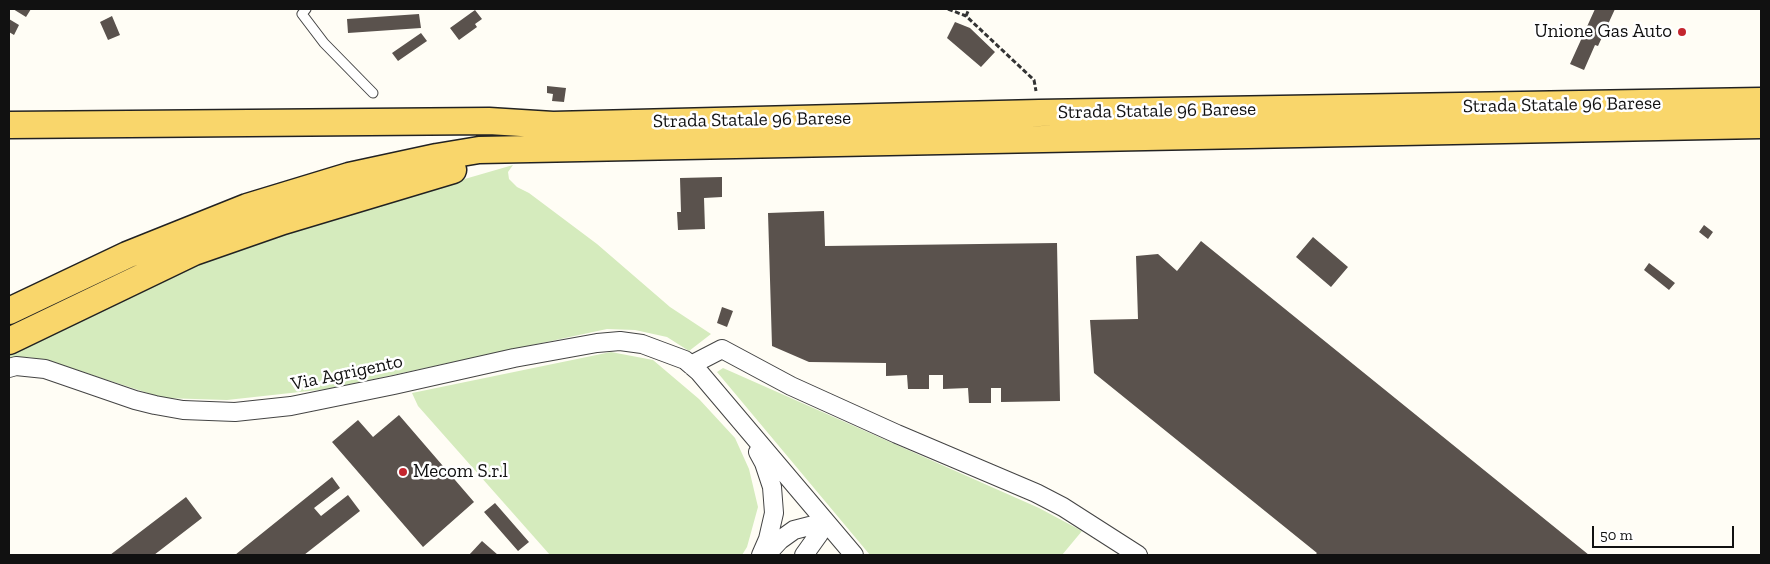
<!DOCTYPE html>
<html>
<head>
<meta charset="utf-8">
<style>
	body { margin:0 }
	#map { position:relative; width:1770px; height:564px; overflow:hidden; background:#fffdf5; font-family:"Zilla Slab",serif }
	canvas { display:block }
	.frame { position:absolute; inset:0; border:10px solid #111; pointer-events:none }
	.scale { position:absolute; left:1592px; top:526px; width:142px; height:22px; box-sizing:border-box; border:2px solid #111; border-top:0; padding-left:6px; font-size:15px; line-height:18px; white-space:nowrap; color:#111; -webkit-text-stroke:4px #fff; paint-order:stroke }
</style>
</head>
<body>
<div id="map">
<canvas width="1770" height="564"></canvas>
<div class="frame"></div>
<div class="scale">50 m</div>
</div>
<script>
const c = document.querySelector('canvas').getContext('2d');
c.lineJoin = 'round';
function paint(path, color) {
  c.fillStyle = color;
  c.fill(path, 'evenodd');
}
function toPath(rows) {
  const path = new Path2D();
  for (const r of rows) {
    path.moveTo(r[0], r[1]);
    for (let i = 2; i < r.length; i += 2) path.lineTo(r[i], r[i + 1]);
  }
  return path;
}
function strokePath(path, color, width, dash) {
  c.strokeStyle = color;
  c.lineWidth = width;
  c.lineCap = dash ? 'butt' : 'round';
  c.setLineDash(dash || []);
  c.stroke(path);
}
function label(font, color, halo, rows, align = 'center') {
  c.font = font + ' "Zilla Slab",serif';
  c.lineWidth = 5;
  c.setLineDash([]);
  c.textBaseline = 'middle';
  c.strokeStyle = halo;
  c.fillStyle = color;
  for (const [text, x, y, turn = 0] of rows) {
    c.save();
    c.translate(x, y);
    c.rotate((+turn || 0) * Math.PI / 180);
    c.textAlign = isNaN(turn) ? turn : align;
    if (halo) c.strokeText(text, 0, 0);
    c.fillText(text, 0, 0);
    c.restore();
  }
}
const green = toPath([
	[513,165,508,172,509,179,517,187,529,193,597,244,670,307,711,334,689,351,667,337,635,330,607,329,327,389,227,400,163,398,49,361,28,357,9,360,9,355,75,320,177,273,306,225],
	[611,352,653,360,699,399,735,438,749,469,758,507,747,547,742,555,550,555,418,406,412,393],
	[723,368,1039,508,1082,531,1062,555,870,555,717,372]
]);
const building = toPath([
	[13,9,31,9,26,17],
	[1595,9,1615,9,1598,46,1595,45,1584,70,1570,64],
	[475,10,482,19,475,24,477,27,459,40,450,28],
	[419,14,421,28,348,33,347,19],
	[112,16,120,35,108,40,100,22],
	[9,19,19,25,14,35,9,32],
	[955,22,970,28,995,52,981,67,947,38],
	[421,33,427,41,398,61,392,53],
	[547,86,566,88,564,102,552,101,553,94,547,93],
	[722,177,722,197,704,198,705,229,678,230,677,212,681,212,680,178],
	[824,211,825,246,1057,243,1060,401,1001,402,1001,388,991,388,991,403,969,403,968,388,943,389,943,375,929,375,929,389,908,389,907,375,886,376,886,363,809,362,772,346,768,213],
	[1704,225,1713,232,1708,239,1699,232],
	[1313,237,1348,267,1331,287,1296,257],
	[1201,241,1589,555,1315,555,1317,553,1094,373,1090,320,1138,319,1136,256,1158,254,1177,271],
	[1649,263,1675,283,1669,290,1644,270],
	[722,307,733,311,727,327,717,323],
	[399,415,474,502,423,547,332,442,358,420,373,437],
	[332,477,340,488,314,508,321,516,348,495,360,511,304,555,235,555],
	[186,497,202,518,154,555,110,555],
	[495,503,529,542,518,551,484,512],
	[482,541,498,555,469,555]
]);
const path = toPath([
	[948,9,966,16,1034,80,1036,91],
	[966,16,969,9]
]);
const service = toPath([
	[306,9,302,14,324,43,373,93]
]);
const minor = toPath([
	[691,365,722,349,791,386,897,434,1036,493,1063,507,1138,555],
	[9,368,16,366,45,369,135,400,155,405,183,410,235,412,291,406,394,385,514,358,597,343,620,341,642,344,685,360,699,372,854,555],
	[758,452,764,463,772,487,774,513,768,539,761,555],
	[766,555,780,540,794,530,825,522,819,534,804,555]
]);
const primary = toPath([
	[9,125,489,121,553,125,1039,113,1761,101],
	[9,311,127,255,247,207,349,176,437,157,479,150,1761,125],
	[9,341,194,252,283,221,453,170]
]);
const markers = [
	[1682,32,5,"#c4262e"],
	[403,472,5,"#c4262e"]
];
const poiNames = [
	["Unione Gas Auto",1672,32],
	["Mecom S.r.l",413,472,"left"]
];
const streetNames = [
	["Strada Statale 96 Barese",1562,105,-1],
	["Strada Statale 96 Barese",1157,111,-1],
	["Strada Statale 96 Barese",752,120,-1],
	["Via Agrigento",347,373,-12]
];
paint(green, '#d5ebbd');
paint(building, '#5a524d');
strokePath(service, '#444', 11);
strokePath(minor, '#444', 20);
strokePath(primary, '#222', 29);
strokePath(path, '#333', 3, [5, 2.5]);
strokePath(service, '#fff', 9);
strokePath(minor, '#fff', 18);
strokePath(primary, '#f9d66b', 26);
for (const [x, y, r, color] of markers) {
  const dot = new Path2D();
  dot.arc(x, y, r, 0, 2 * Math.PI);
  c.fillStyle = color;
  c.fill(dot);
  strokePath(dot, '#fff', 2);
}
label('19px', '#111', '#fff', poiNames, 'right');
label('19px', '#111', '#fff', streetNames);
</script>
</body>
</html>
